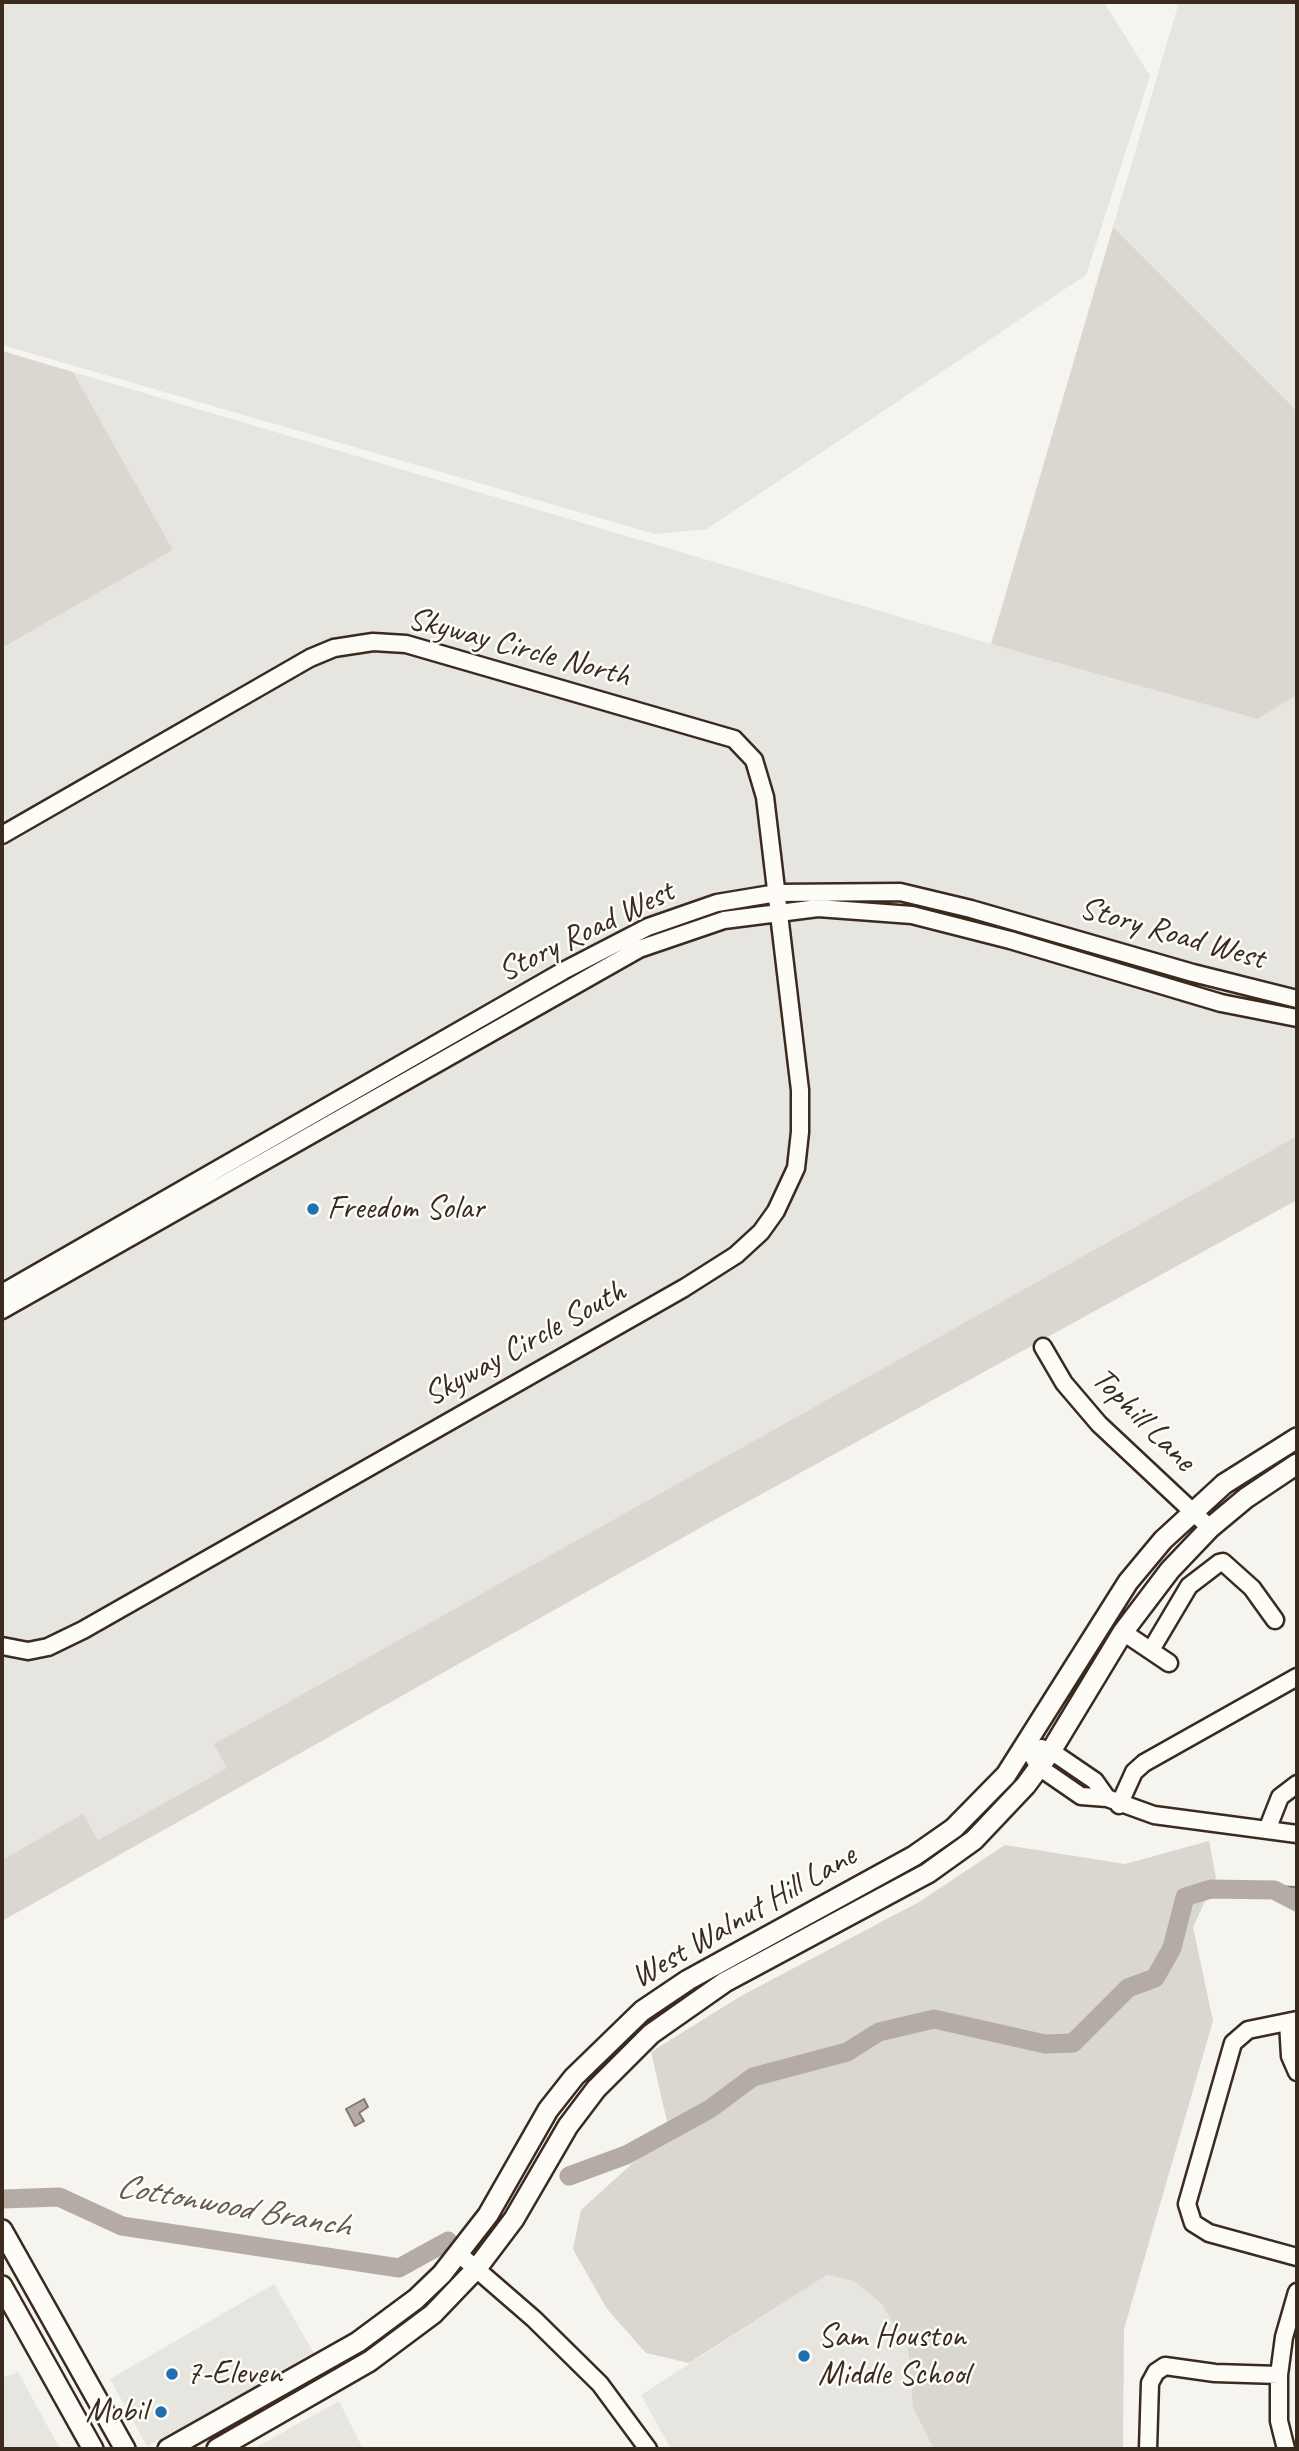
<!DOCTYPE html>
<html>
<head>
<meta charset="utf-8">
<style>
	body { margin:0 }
	#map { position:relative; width:1299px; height:2451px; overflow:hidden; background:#f5f4ee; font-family:Caveat,sans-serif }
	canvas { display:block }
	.frame { position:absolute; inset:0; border:4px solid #3b2a1e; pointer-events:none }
</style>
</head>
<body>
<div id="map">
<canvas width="1299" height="2451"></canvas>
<div class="frame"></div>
</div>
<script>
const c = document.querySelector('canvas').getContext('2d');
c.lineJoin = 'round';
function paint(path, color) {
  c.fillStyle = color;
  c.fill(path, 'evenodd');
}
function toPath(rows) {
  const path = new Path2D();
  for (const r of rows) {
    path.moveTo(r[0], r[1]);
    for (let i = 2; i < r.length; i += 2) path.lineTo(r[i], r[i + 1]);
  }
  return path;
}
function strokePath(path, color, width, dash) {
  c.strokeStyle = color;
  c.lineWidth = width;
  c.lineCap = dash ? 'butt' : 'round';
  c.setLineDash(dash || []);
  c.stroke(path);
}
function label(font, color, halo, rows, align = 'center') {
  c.font = font + ' Caveat,sans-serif';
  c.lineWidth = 5;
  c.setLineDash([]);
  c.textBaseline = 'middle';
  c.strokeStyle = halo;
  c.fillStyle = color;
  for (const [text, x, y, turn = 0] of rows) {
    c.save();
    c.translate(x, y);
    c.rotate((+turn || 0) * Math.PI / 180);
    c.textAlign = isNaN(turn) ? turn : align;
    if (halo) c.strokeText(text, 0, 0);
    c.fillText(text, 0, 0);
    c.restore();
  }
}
const built = toPath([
	[2,2,1104,2,1150,76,1086,275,707,529,655,534,2,345],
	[1179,2,1297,2,1297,411,1113,227],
	[73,372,991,644,1257,719,1297,695,1297,1136,215,1744,228,1768,98,1840,83,1815,2,1860,2,648,173,550],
	[827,2275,855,2281,882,2304,908,2349,913,2408,934,2449,671,2449,641,2395],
	[274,2284,315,2355,147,2446,110,2379],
	[18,2372,60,2449,2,2449,2,2378],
	[339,2401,363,2449,253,2449]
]);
const green = toPath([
	[1113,227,1297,411,1297,695,1257,719,991,644],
	[2,351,73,372,173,550,2,648],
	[1297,1136,1297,1200,707,1524,2,1921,2,1860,83,1814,98,1840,227,1768,214,1744],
	[1209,1841,1216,1878,1193,1927,1213,2021,1124,2329,1123,2449,934,2449,913,2408,908,2349,882,2304,854,2281,827,2275,689,2363,646,2353,607,2309,573,2249,581,2210,669,2130,651,2052,741,1996,919,1902,1005,1845,1125,1864]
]);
const water = toPath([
	[1245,1885,1297,1887,1297,1893,1245,1897,1245,1885],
	[364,2099,368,2107,359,2113,364,2121,355,2126,346,2109,364,2099]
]);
const river = toPath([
	[569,2176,626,2155,710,2109,753,2077,847,2052,879,2032,934,2019,1045,2044,1073,2043,1128,1988,1155,1978,1172,1948,1185,1897,1211,1889,1274,1890,1297,1902],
	[3,2199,59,2197,122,2226,399,2268,448,2241]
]);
const minor = toPath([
	[2,835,310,658,334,648,373,642,406,644,734,739,754,760,765,797,800,1090,800,1132,796,1168,776,1211,761,1232,736,1255,684,1288,83,1630,48,1647,28,1651,2,1646],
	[2,1293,563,971,648,927,717,903,777,893,900,892,971,909,1193,973,1297,999],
	[2,1310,639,949,724,920,818,908,912,915,1010,940,1221,1003,1297,1018],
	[1043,1347,1064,1383,1099,1424,1210,1528],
	[1123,1632,1169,1663],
	[1151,1650,1189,1586,1219,1563,1223,1562,1252,1588,1275,1620],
	[1026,1745,1039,1767,1081,1796,1107,1798,1154,1815,1297,1834],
	[1041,1748,1051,1751,1095,1781,1107,1798],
	[1119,1805,1134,1772,1144,1763,1297,1677],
	[1267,1830,1280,1797,1297,1784],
	[1297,2020,1248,2030,1233,2043,1187,2204,1193,2223,1209,2233,1297,2257],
	[1288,2022,1290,2056,1297,2072],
	[459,2254,534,2319,600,2384,648,2449],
	[1148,2449,1150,2383,1156,2372,1165,2366,1215,2373,1279,2375],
	[1286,2449,1279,2421,1279,2375,1284,2337,1297,2292]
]);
const major = toPath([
	[2,2230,125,2449],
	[2,2286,93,2449],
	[168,2449,358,2342,416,2299,442,2274,488,2215,548,2110,574,2077,642,2011,688,1980,914,1856,954,1828,1006,1775,1128,1582,1163,1540,1224,1484,1297,1438],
	[217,2449,370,2361,433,2314,477,2268,514,2219,568,2126,596,2089,651,2034,725,1982,928,1873,974,1840,1026,1785,1051,1751,1123,1632,1170,1570,1210,1528,1246,1498,1297,1464]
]);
const markers = [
	[313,1209,7,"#1f6fb2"],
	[804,2356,7,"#1f6fb2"],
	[172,2374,7,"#1f6fb2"],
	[161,2412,7,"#1f6fb2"]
];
const streetNames = [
	["Skyway Circle North",519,648,15],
	["Story Road West",586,932,-26],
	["Story Road West",1172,934,16],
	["Skyway Circle South",525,1344,-29],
	["Tophill Lane",1143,1420,45],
	["West Walnut Hill Lane",744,1917,-30]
];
const poiNames = [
	["Freedom Solar",327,1209],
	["Sam Houston",818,2337],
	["Middle School",818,2375],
	["7-Eleven",186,2374],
	["Mobil",147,2412,"right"]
];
const waterNames = [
	["Cottonwood Branch",233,2207,10]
];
paint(built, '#e7e5df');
paint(green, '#dad6d0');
paint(water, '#b4aca4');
strokePath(water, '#84786e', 2);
strokePath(river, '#b4aca4', 19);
strokePath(minor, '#3b2a1e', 21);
strokePath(major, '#3b2a1e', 24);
strokePath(minor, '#fdfcf7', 16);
strokePath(major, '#fdfcf7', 19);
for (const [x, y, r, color] of markers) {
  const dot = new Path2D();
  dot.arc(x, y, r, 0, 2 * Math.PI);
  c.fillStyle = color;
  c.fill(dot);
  strokePath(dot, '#fdfcf7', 2.5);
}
label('33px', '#3b2a1e', '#fdfcf7', streetNames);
label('33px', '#3b2a1e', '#fdfcf7', poiNames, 'left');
label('italic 35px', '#65584d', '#fdfcf7', waterNames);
</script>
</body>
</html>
